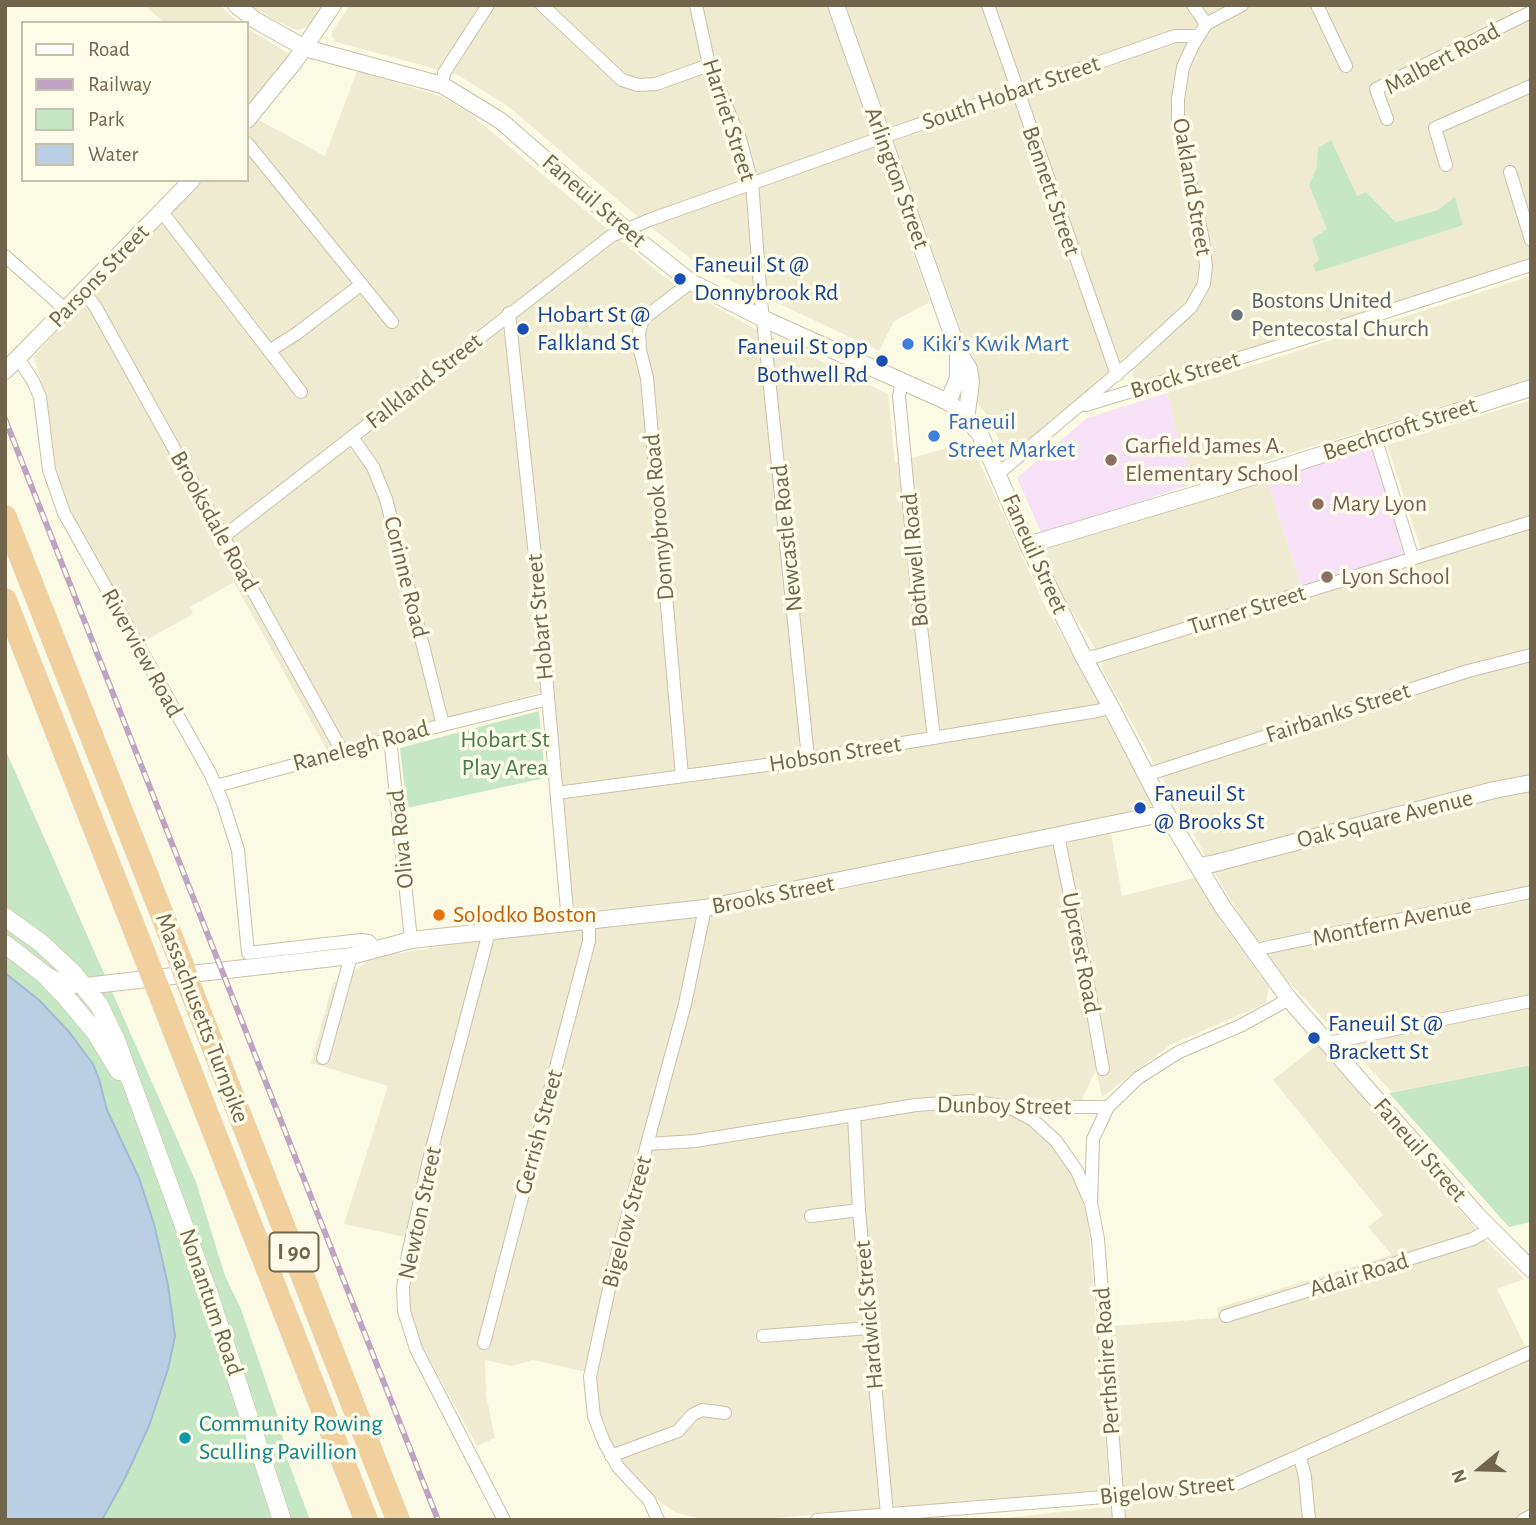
<!DOCTYPE html>
<html>
<head>
<meta charset="utf-8">
<style>
	body { margin:0 }
	#map { position:relative; width:1536px; height:1525px; overflow:hidden; background:#fbfae4; font-family:"Alegreya Sans",sans-serif }
	canvas { display:block }
	.frame { position:absolute; inset:0; border:7px solid #71664b; pointer-events:none }
	.legend { position:absolute; left:21px; top:21px; width:228px; height:161px; box-sizing:border-box; background:#fefdea; border:2px solid #c6c1aa; margin:0; padding:9px 12px; list-style:none; font-size:21px; color:#71664b }
	.legend li { display:flex; align-items:center; gap:14px; height:35px }
	.legend b { width:35px; border:2px solid #c6c1aa }
	.north { position:absolute; left:1445px; top:1434px; width:70px; height:70px; -webkit-text-stroke:5px #fefdea; paint-order:stroke; rotate:251deg; font-size:19px; font-weight:700; line-height:28px; text-align:center; color:#71664b }
	.north::after { content:''; display:block; margin:auto; width:24px; height:32px; background:#71664b; clip-path:polygon(50% 0,100% 100%,50% 72%,0 100%) }
</style>
</head>
<body>
<div id="map">
<canvas width="1536" height="1525"></canvas>
<div class="frame"></div>
<ul class="legend">
<li><b style="height:9px;background:#fff"></b>Road</li>
<li><b style="height:9px;background:#bfa3c3"></b>Railway</li>
<li><b style="height:19px;background:#c6e7c3"></b>Park</li>
<li><b style="height:19px;background:#bacfe3"></b>Water</li>
</ul>
<div class="north">N</div>
</div>
<script>
const c = document.querySelector('canvas').getContext('2d');
c.lineJoin = 'round';
function paint(path, color) {
  c.fillStyle = color;
  c.fill(path, 'evenodd');
}
function toPath(rows) {
  const path = new Path2D();
  for (const r of rows) {
    path.moveTo(r[0], r[1]);
    for (let i = 2; i < r.length; i += 2) path.lineTo(r[i], r[i + 1]);
  }
  return path;
}
function strokePath(path, color, width, dash) {
  c.strokeStyle = color;
  c.lineWidth = width;
  c.lineCap = dash ? 'butt' : 'round';
  c.setLineDash(dash || []);
  c.stroke(path);
}
function label(font, color, halo, rows, align = 'center') {
  c.font = font + ' "Alegreya Sans",sans-serif';
  c.lineWidth = 7;
  c.setLineDash([]);
  c.textBaseline = 'middle';
  c.strokeStyle = halo;
  c.fillStyle = color;
  for (const [text, x, y, turn = 0] of rows) {
    c.save();
    c.translate(x, y);
    c.rotate((+turn || 0) * Math.PI / 180);
    c.textAlign = isNaN(turn) ? turn : align;
    if (halo) c.strokeText(text, 0, 0);
    c.fillText(text, 0, 0);
    c.restore();
  }
}
const residential = toPath([
	[145,5,220,5,239,23,164,23],
	[249,5,324,5,309,27,298,30,278,22],
	[350,5,827,5,930,302,894,321,879,351,742,286,695,262,625,206,509,107,458,75,336,42,332,37,332,32],
	[845,5,1509,5,1518,23,1531,17,1531,261,1153,378,1135,381,1132,374,1134,366,1209,280,1198,279,1196,289,1182,306,1124,358,1020,451,1007,451,999,441,990,420,979,405,975,396,976,373],
	[1317,167,1357,196,1366,192,1396,222,1438,210,1455,198,1463,225,1328,229,1309,185],
	[247,28,289,54,282,67,247,108],
	[357,71,440,96,467,111,664,277,751,327,888,394,895,463,970,441,1043,602,1153,800,1152,805,1148,808,1001,841,704,900,576,912,573,903,553,689,327,750,234,582,190,607,193,614,142,642,62,495,55,474,47,401,34,357,94,290,201,180,247,180,247,133,259,120,325,156],
	[1531,276,1531,379,1194,483,1177,435,1167,393],
	[1531,400,1531,886,1256,942,1220,882,1101,667,1105,661,1425,561,1387,445],
	[1266,476,1301,586,1096,650,1059,591,1042,553,1049,546],
	[1111,833,1122,896,1198,877,1222,922,1269,987,1266,1003,1170,1045,1102,1097,1096,1069,1080,1104,1020,1102,1019,1120,1039,1131,1062,1154,1076,1179,1087,1207,1109,1485,1101,1491,749,1520,707,1520,676,1513,642,1488,611,1450,602,1428,591,1373,533,1360,511,1366,485,1360,486,1395,495,1438,477,1446,418,1338,408,1311,406,1287,414,1239,344,1224,388,1086,311,1063,333,983,375,957,469,942,729,913],
	[1531,900,1531,1065,1392,1092,1268,960,1272,953],
	[1317,1045,1487,1242,1524,1279,1497,1289,1531,1358,1528,1363,1531,1370,1531,1520,988,1520,1124,1505,1112,1326,1218,1318,1217,1308,1392,1255,1368,1227,1383,1215,1273,1080]
]);
const education = toPath([
	[1167,393,1177,435,1194,483,1108,513,1041,532,1017,478,1087,418],
	[1370,446,1388,495,1404,555,1301,586,1266,476]
]);
const green = toPath([
	[1331,140,1357,196,1366,192,1396,222,1438,210,1455,197,1463,225,1316,272,1313,265,1319,260,1312,239,1327,229,1309,185,1317,167,1318,148],
	[539,711,545,778,407,808,400,748],
	[5,749,196,1182,225,1276,241,1309,278,1417,288,1461,310,1520,102,1520,125,1478,149,1426,168,1369,175,1336,164,1265,154,1224,139,1178,122,1140,112,1124,103,1096,70,1033,39,1000,5,973],
	[1531,1065,1531,1222,1509,1227,1389,1093]
]);
const water = toPath([
	[5,973,39,1000,70,1033,93,1064,99,1079,107,1110,139,1178,154,1224,168,1285,175,1336,168,1369,149,1426,125,1478,102,1520,5,1520,5,973]
]);
const minor = toPath([
	[542,5,622,80,638,85,656,84,709,65],
	[696,5,709,65,740,139,752,183,761,300,808,758],
	[988,5,1117,375],
	[1193,5,1206,24],
	[1317,5,1346,66],
	[442,85,444,73,488,5],
	[1387,119,1376,89,1531,12],
	[247,143,392,322],
	[1446,165,1435,128,1531,86],
	[1510,172,1531,240],
	[162,212,301,392],
	[5,256,66,310],
	[84,292,95,306,342,751],
	[509,313,538,584,568,922],
	[269,351,296,334,362,284],
	[18,358,33,381,40,397,49,470,64,513,210,773,223,803,238,850,248,953,361,940,369,941,376,949],
	[902,382,899,396,919,610,934,738],
	[1086,405,1302,339,1531,265],
	[352,437,373,467,386,499,443,725],
	[1375,437,1413,559],
	[999,473,1131,362,1191,307,1204,284,1206,266,1203,240,1178,124,1178,99,1183,67,1193,45,1206,24,1242,5],
	[223,537,611,236,649,220,883,137,1175,36,1198,36],
	[1084,658,1097,656,1531,522],
	[390,738,411,940],
	[1146,775,1468,671,1531,655],
	[682,776,647,378,640,350,639,332,643,319,691,282],
	[216,786,443,725,548,699],
	[557,793,781,763,1097,711,1111,707],
	[1058,836,1086,973,1103,1069],
	[489,932,429,1160,408,1254,403,1288,404,1311,416,1349,504,1520],
	[1254,953,1264,948,1531,892],
	[1328,1043,1531,1001],
	[323,1058,351,956],
	[1108,1107,1093,1139,1091,1203,1098,1239,1119,1520],
	[1013,1109,1033,1120,1056,1141,1077,1171,1089,1199],
	[854,1115,859,1210,887,1514],
	[648,1144,695,1141,916,1105,970,1101,1010,1107,1108,1107,1138,1078,1179,1052,1242,1025,1289,999],
	[811,1216,859,1210],
	[1226,1316,1473,1239,1490,1229],
	[763,1336,870,1328],
	[484,1343,589,941,589,920],
	[611,1456,678,1431,692,1415,702,1410,725,1413],
	[1300,1457,1305,1477,1309,1520],
	[658,1520,649,1500,618,1467,604,1442,594,1416,590,1377,613,1270,685,1004,705,908],
	[817,1520,1117,1496,1236,1484,1531,1352],
	[1523,1520,1531,1516]
]);
const tertiary = toPath([
	[236,5,255,20,305,48,442,85,501,121,634,237,691,282,764,319,948,402,958,410,980,434,1028,545,1084,658,1111,707,1166,813,1222,906,1289,999,1477,1215,1531,1269],
	[836,5,958,351,969,369,971,382,966,419],
	[247,120,295,61,333,5],
	[5,371,192,180],
	[948,402,958,378,958,351],
	[1028,545,1217,488,1531,388],
	[1198,866,1212,864,1494,790,1531,783],
	[48,976,62,983,85,986,351,956,411,940,705,908,1166,813]
]);
const secondary = toPath([
	[5,917,41,943,72,972,99,1005,116,1040,210,1297,282,1520],
	[5,944,45,975,65,996,96,1033,119,1071]
]);
const motorway = toPath([
	[5,517,182,965],
	[5,600,150,969],
	[189,985,398,1520],
	[158,989,366,1520]
]);
const rail = toPath([
	[5,419,438,1520]
]);
const motorwayBridge = toPath([
	[182,965,189,985],
	[150,969,158,989]
]);
const markers = [
	[680,279,7,"#1a4fb4"],
	[1237,315,7,"#6b7280"],
	[523,329,7,"#1a4fb4"],
	[908,344,7,"#3f7fe0"],
	[882,361,7,"#1a4fb4"],
	[934,436,7,"#3f7fe0"],
	[1111,460,7,"#8d6e63"],
	[1318,504,7,"#8d6e63"],
	[1327,577,7,"#8d6e63"],
	[1140,808,7,"#1a4fb4"],
	[439,915,7,"#e8710a"],
	[1314,1038,7,"#1a4fb4"],
	[185,1438,7,"#0f9aa8"]
];
const shields = [
	[294,1252,49]
];
const shieldNames = [
	["I 90",294,1252]
];
const streetNames = [
	["Malbert Road",1442,59,-28],
	["South Hobart Street",1011,93,-19],
	["Harriet Street",729,120,72],
	["Arlington Street",897,178,70],
	["Oakland Street",1192,187,80],
	["Bennett Street",1051,191,71],
	["Faneuil Street",594,201,41],
	["Parsons Street",99,276,-46],
	["Brock Street",1185,375,-17],
	["Falkland Street",424,381,-38],
	["Beechcroft Street",1400,429,-18],
	["Donnybrook Road",659,517,-95],
	["Brooksdale Road",214,521,61],
	["Newcastle Road",787,538,-96],
	["Faneuil Street",1035,554,66],
	["Bothwell Road",915,560,-95],
	["Corinne Road",406,577,76],
	["Turner Street",1247,610,-17],
	["Hobart Street",540,617,-95],
	["Riverview Road",142,653,61],
	["Fairbanks Street",1338,713,-18],
	["Ranelegh Road",361,746,-15],
	["Hobson Street",835,754,-9],
	["Oak Square Avenue",1385,819,-14],
	["Oliva Road",401,839,-96],
	["Brooks Street",773,895,-11],
	["Montfern Avenue",1392,922,-12],
	["Upcrest Road",1081,953,79],
	["Massachusetts Turnpike",202,1018,69],
	["Dunboy Street",1004,1106,1],
	["Gerrish Street",539,1132,-75],
	["Faneuil Street",1420,1150,49],
	["Newton Street",420,1213,-78],
	["Bigelow Street",627,1222,-75],
	["Adair Road",1359,1275,-17],
	["Nonantum Road",211,1302,71],
	["Hardwick Street",869,1315,-95],
	["Perthshire Road",1107,1361,-94],
	["Bigelow Street",1167,1490,-6]
];
const transitNames = [
	["Faneuil St @",694,265],
	["Donnybrook Rd",694,293],
	["Hobart St @",537,315],
	["Falkland St",537,343],
	["Faneuil St opp",868,347,"right"],
	["Bothwell Rd",868,375,"right"],
	["Faneuil St",1154,794],
	["@ Brooks St",1154,822],
	["Faneuil St @",1328,1024],
	["Brackett St",1328,1052]
];
const worshipNames = [
	["Bostons United",1251,301],
	["Pentecostal Church",1251,329]
];
const shopNames = [
	["Kiki's Kwik Mart",922,344],
	["Faneuil",948,422],
	["Street Market",948,450]
];
const educationNames = [
	["Garfield James A.",1125,446],
	["Elementary School",1125,474],
	["Mary Lyon",1332,504],
	["Lyon School",1341,577]
];
const parkNames = [
	["Hobart St",505,740],
	["Play Area",505,768]
];
const foodNames = [
	["Solodko Boston",453,915]
];
const cultureNames = [
	["Community Rowing",199,1424],
	["Sculling Pavillion",199,1452]
];
paint(residential, '#efebd0');
paint(education, '#f6e1f7');
paint(green, '#c6e7c3');
paint(water, '#bacfe3');
strokePath(water, '#a1bad4', 2);
strokePath(minor, '#c8c1a9', 14);
strokePath(tertiary, '#c8c1a9', 18);
strokePath(secondary, '#c9c1a5', 19);
strokePath(motorway, '#e3e0db', 24);
strokePath(minor, '#fff', 12);
strokePath(tertiary, '#fff', 16);
strokePath(secondary, '#fff', 18);
strokePath(motorway, '#f1d09e', 23);
strokePath(rail, '#bfa3c3', 6);
strokePath(rail, '#fefdea', 3.5, [10]);
strokePath(motorwayBridge, '#e3e0db', 24, []);
strokePath(motorwayBridge, '#f1d09e', 23);
for (const [x, y, r, color] of markers) {
  const dot = new Path2D();
  dot.arc(x, y, r, 0, 2 * Math.PI);
  c.fillStyle = color;
  c.fill(dot);
  strokePath(dot, '#fefdea', 2.5);
}
for (const [x, y, w] of shields) {
  const box = new Path2D();
  box.roundRect(x - w / 2, y - 19.5, w, 39, 5);
  c.fillStyle = '#fefdea';
  c.fill(box);
  strokePath(box, '#71664b', 2);
}
label('bold 23px', '#71664b', null, shieldNames);
label('24px', '#71664b', '#fefdea', streetNames);
label('24px', '#164399', '#fefdea', transitNames, 'left');
label('24px', '#5b616d', '#fefdea', worshipNames, 'left');
label('24px', '#366cbe', '#fefdea', shopNames, 'left');
label('24px', '#785e54', '#fefdea', educationNames, 'left');
label('24px', '#477c49', '#fefdea', parkNames);
label('24px', '#c56008', '#fefdea', foodNames, 'left');
label('24px', '#0d838f', '#fefdea', cultureNames, 'left');
</script>
</body>
</html>
